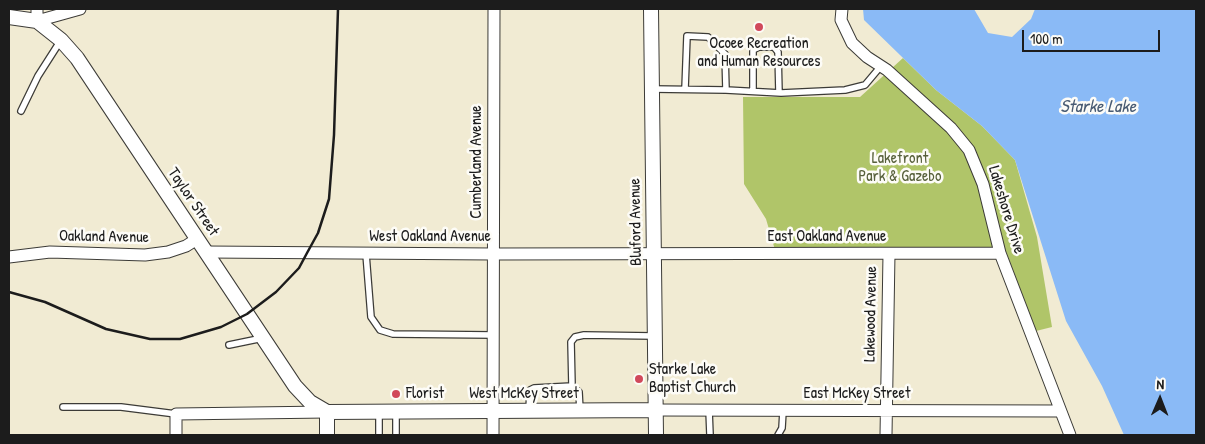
<!DOCTYPE html>
<html>
<head>
<meta charset="utf-8">
<style>
	body { margin:0 }
	#map { position:relative; width:1205px; height:444px; overflow:hidden; background:#f1ebd3; font-family:"Patrick Hand",sans-serif }
	canvas { display:block }
	.frame { position:absolute; inset:0; border:10px solid #1c1c1c; pointer-events:none }
	.north { position:absolute; left:1135px; top:374px; width:50px; height:50px; -webkit-text-stroke:4px #fdfcf7; paint-order:stroke; rotate:1deg; font-size:14px; font-weight:700; line-height:20px; text-align:center; color:#1c1c1c }
	.north::after { content:''; display:block; margin:auto; width:18px; height:22px; background:#1c1c1c; clip-path:polygon(50% 0,100% 100%,50% 72%,0 100%) }
	.scale { position:absolute; left:1022px; top:30px; width:138px; height:22px; box-sizing:border-box; border:2px solid #1c1c1c; border-top:0; padding-left:6px; font-size:15px; line-height:18px; white-space:nowrap; color:#1c1c1c; -webkit-text-stroke:4px #fdfcf7; paint-order:stroke }
</style>
</head>
<body>
<div id="map">
<canvas width="1205" height="444"></canvas>
<div class="frame"></div>
<div class="north">N</div>
<div class="scale">100 m</div>
</div>
<script>
const c = document.querySelector('canvas').getContext('2d');
c.lineJoin = 'round';
function paint(path, color) {
  c.fillStyle = color;
  c.fill(path, 'evenodd');
}
function toPath(rows) {
  const path = new Path2D();
  for (const r of rows) {
    path.moveTo(r[0], r[1]);
    for (let i = 2; i < r.length; i += 2) path.lineTo(r[i], r[i + 1]);
  }
  return path;
}
function strokePath(path, color, width, dash) {
  c.strokeStyle = color;
  c.lineWidth = width;
  c.lineCap = dash ? 'butt' : 'round';
  c.setLineDash(dash || []);
  c.stroke(path);
}
function label(font, color, halo, rows, align = 'center') {
  c.font = font + ' "Patrick Hand",sans-serif';
  c.lineWidth = 5;
  c.setLineDash([]);
  c.textBaseline = 'middle';
  c.strokeStyle = halo;
  c.fillStyle = color;
  for (const [text, x, y, turn = 0] of rows) {
    c.save();
    c.translate(x, y);
    c.rotate((+turn || 0) * Math.PI / 180);
    c.textAlign = isNaN(turn) ? turn : align;
    if (halo) c.strokeText(text, 0, 0);
    c.fillText(text, 0, 0);
    c.restore();
  }
}
const green = toPath([
	[903,58,936,90,982,126,1015,160,1037,237,1052,327,1036,331,1005,249,775,250,766,219,744,184,743,97,860,97]
]);
const water = toPath([
	[863,9,974,9,988,33,1012,37,1031,19,1035,9,1196,9,1196,435,1124,435,1102,386,1066,321,1015,160,982,126,936,90,864,20]
]);
const service = toPath([
	[652,89,726,90,781,93,845,90,865,85,881,66],
	[685,89,687,36,708,37,725,54,726,90],
	[753,91,753,50,759,47,774,47,778,52,779,93],
	[21,111,38,76,61,40],
	[366,254,371,317,380,330,393,334,493,335],
	[229,345,263,338],
	[572,386,571,342,575,337,584,335,654,336],
	[63,407,121,407,176,414],
	[529,410,530,390,534,388,572,386,579,392,580,411],
	[709,410,710,435],
	[396,412,396,435],
	[379,435,379,412],
	[778,435,782,428,783,411]
]);
const minor = toPath([
	[37,9,37,21,80,9],
	[842,9,841,20,852,43,867,57,887,70,951,128,969,150,983,184,1000,253,1070,435],
	[206,252,493,254,1000,253],
	[9,257,50,252,145,255,168,252,186,246,197,239],
	[655,410,1059,411],
	[176,435,176,414,327,412],
	[493,435,494,9],
	[886,435,889,254]
]);
const tertiary = toPath([
	[651,9,656,435],
	[9,17,37,21,61,40,77,58,295,386,310,402,327,412],
	[327,412,655,410],
	[327,435,327,412]
]);
const rail = toPath([
	[9,292,45,302,106,329,150,339,180,339,221,327,247,314,276,292,299,268,307,253,318,233,329,199,334,135,338,9]
]);
const markers = [
	[759,27,5,"#d1495b"],
	[639,379,5,"#d1495b"],
	[396,394,5,"#d1495b"]
];
const poiNames = [
	["Ocoee Recreation",759,44,"center"],
	["and Human Resources",759,62,"center"],
	["Starke Lake",649,370],
	["Baptist Church",649,388],
	["Florist",406,394]
];
const parkNames = [
	["Lakefront",900,159],
	["Park & Gazebo",900,177]
];
const streetNames = [
	["Cumberland Avenue",477,162,-90],
	["Taylor Street",193,202,56],
	["Lakeshore Drive",1006,210,73],
	["Bluford Avenue",636,222,-91],
	["Oakland Avenue",104,237,1],
	["West Oakland Avenue",430,237],
	["East Oakland Avenue",827,237],
	["Lakewood Avenue",871,314,-89],
	["West McKey Street",524,394],
	["East McKey Street",857,394]
];
const waterNames = [
	["Starke Lake",1098,107]
];
paint(green, '#b0c569');
paint(water, '#8abaf6');
strokePath(service, '#3c3b37', 8);
strokePath(minor, '#3c3b37', 13);
strokePath(tertiary, '#3c3b37', 16);
strokePath(service, '#fff', 5.5);
strokePath(minor, '#fff', 11);
strokePath(tertiary, '#fff', 14);
strokePath(rail, '#1c1c1c', 2.5);
for (const [x, y, r, color] of markers) {
  const dot = new Path2D();
  dot.arc(x, y, r, 0, 2 * Math.PI);
  c.fillStyle = color;
  c.fill(dot);
  strokePath(dot, '#fdfcf7', 2);
}
label('16px', '#1c1c1c', '#fdfcf7', poiNames, 'left');
label('16px', '#57603b', '#fdfcf7', parkNames);
label('16px', '#1c1c1c', '#fdfcf7', streetNames);
label('italic 18px', '#485b73', '#fdfcf7', waterNames);
</script>
</body>
</html>
